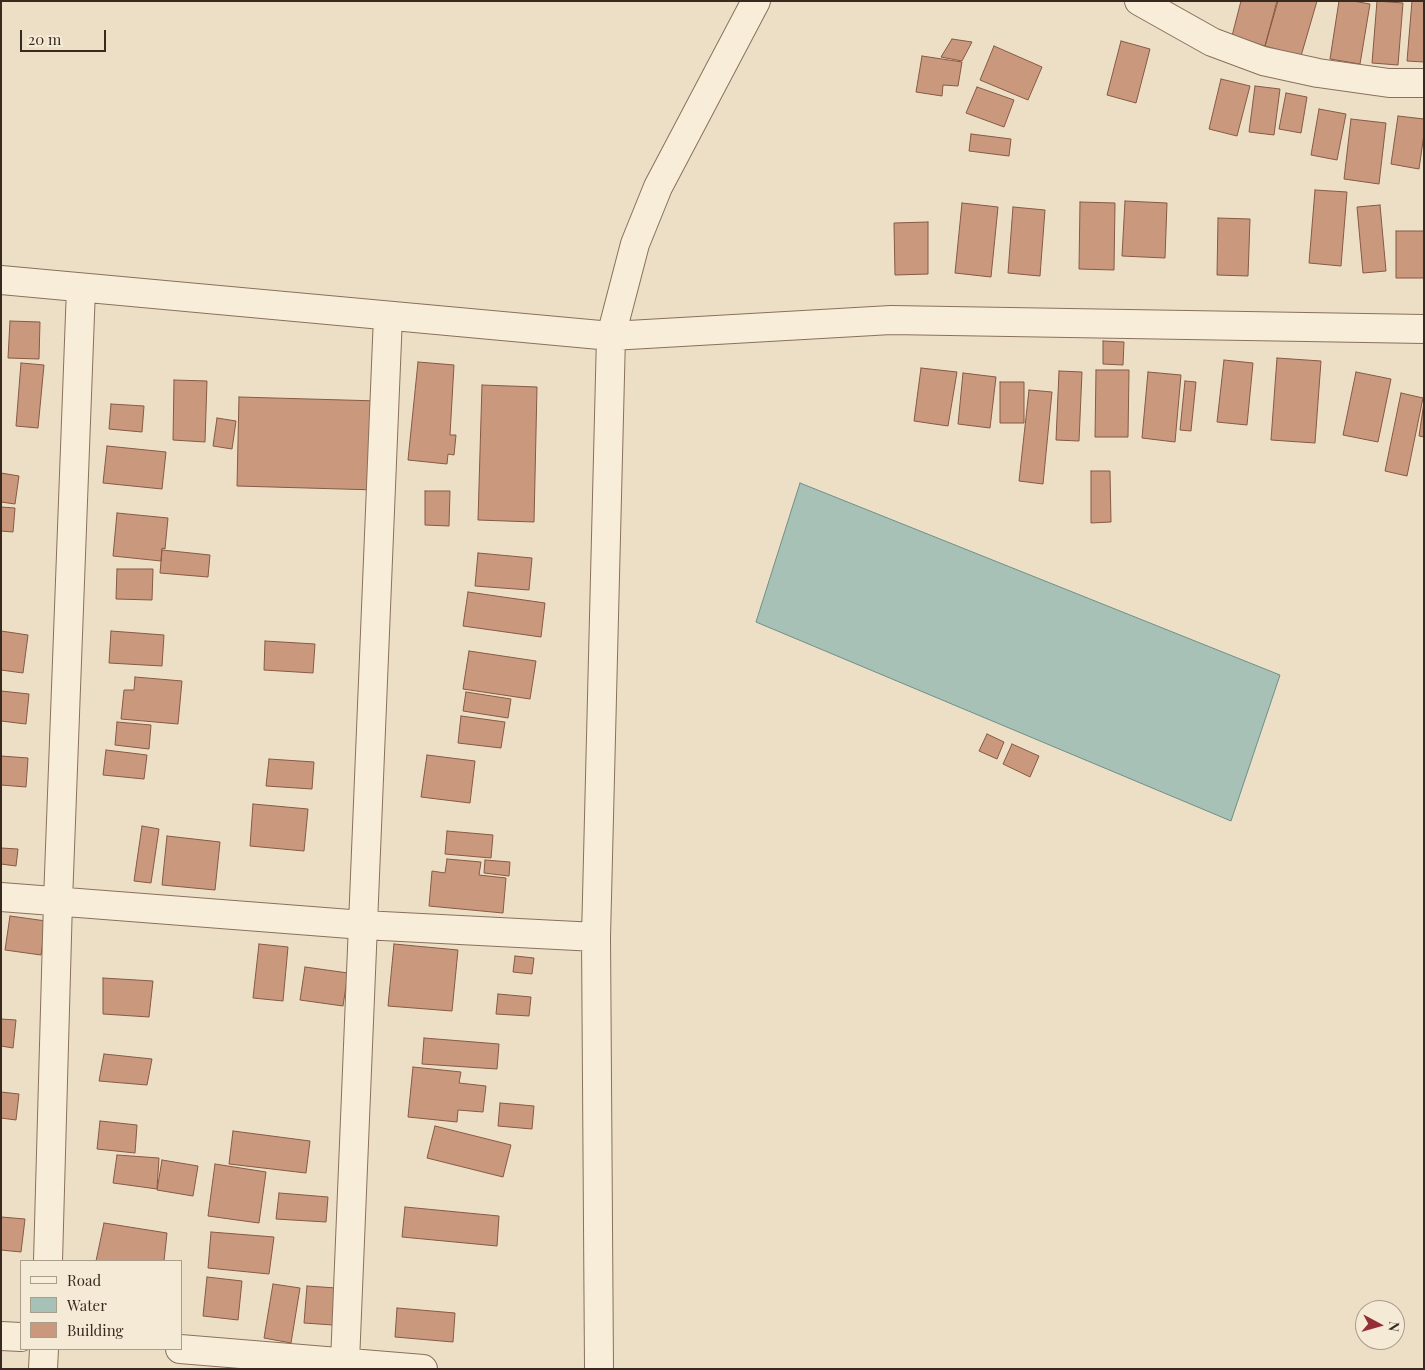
<!DOCTYPE html>
<html>
<head>
<meta charset="utf-8">
<style>
	body { margin:0 }
	#map { position:relative; width:1425px; height:1370px; overflow:hidden; background:#eddfc6; font-family:"Playfair Display",serif }
	canvas { display:block }
	.frame { position:absolute; inset:0; border:2px solid #382a1f; pointer-events:none }
	.legend { position:absolute; left:20px; top:1260px; width:162px; height:90px; box-sizing:border-box; background:#f5ead5; border:1px solid #a99d8c; margin:0; padding:6px 9px; list-style:none; font-size:15px; color:#382a1f }
	.legend li { display:flex; align-items:center; gap:10px; height:25px }
	.legend b { width:25px; border:1px solid #a99d8c }
	.north { position:absolute; left:1355px; top:1300px; width:50px; height:50px; box-sizing:border-box; background:#f5ead5; border:1px solid #a99d8c; border-radius:50%; rotate:96deg; font-size:14px; font-weight:700; line-height:20px; text-align:center; color:#382a1f }
	.north::after { content:''; display:block; margin:auto; width:18px; height:22px; background:#952e35; clip-path:polygon(50% 0,100% 100%,50% 72%,0 100%) }
	.scale { position:absolute; left:20px; top:30px; width:86px; height:22px; box-sizing:border-box; border:2px solid #382a1f; border-top:0; padding-left:6px; font-size:15px; line-height:18px; white-space:nowrap; color:#382a1f; -webkit-text-stroke:4px #f5ead5; paint-order:stroke }
</style>
</head>
<body>
<div id="map">
<canvas width="1425" height="1370"></canvas>
<div class="frame"></div>
<ul class="legend">
<li><b style="height:6px;background:#f8edd9"></b>Road</li>
<li><b style="height:14px;background:#a7c1b7"></b>Water</li>
<li><b style="height:14px;background:#ca987d"></b>Building</li>
</ul>
<div class="north">N</div>
<div class="scale">20 m</div>
</div>
<script>
const c = document.querySelector('canvas').getContext('2d');
c.lineJoin = 'round';
function paint(path, color) {
  c.fillStyle = color;
  c.fill(path, 'evenodd');
}
function toPath(rows) {
  const path = new Path2D();
  for (const r of rows) {
    path.moveTo(r[0], r[1]);
    for (let i = 2; i < r.length; i += 2) path.lineTo(r[i], r[i + 1]);
  }
  return path;
}
function strokePath(path, color, width, dash) {
  c.strokeStyle = color;
  c.lineWidth = width;
  c.lineCap = dash ? 'butt' : 'round';
  c.setLineDash(dash || []);
  c.stroke(path);
}
const water = toPath([
	[800,483,1280,675,1231,821,756,622,800,483]
]);
const building = toPath([
	[1241,1,1277,1,1265,46,1232,36,1241,1],
	[1278,1,1317,1,1301,56,1265,46,1278,1],
	[1339,1,1353,1,1370,4,1360,64,1330,59,1339,1],
	[1377,1,1403,3,1398,65,1372,63,1377,1],
	[1412,1,1424,1,1424,62,1407,61,1412,1],
	[952,39,972,42,962,61,941,57,952,39],
	[1121,41,1150,49,1136,103,1107,95,1121,41],
	[994,46,1042,67,1028,100,980,80,994,46],
	[922,56,962,62,958,86,943,85,942,96,916,92,922,56],
	[1221,79,1250,86,1237,136,1209,129,1221,79],
	[1255,86,1280,89,1274,135,1249,132,1255,86],
	[977,87,1014,100,1004,127,966,113,977,87],
	[1286,93,1307,97,1301,133,1279,129,1286,93],
	[1319,109,1346,114,1337,160,1311,155,1319,109],
	[1398,116,1424,119,1424,134,1419,169,1391,164,1398,116],
	[1351,119,1386,123,1379,184,1344,179,1351,119],
	[971,134,1011,139,1009,156,969,151,971,134],
	[1315,190,1347,192,1341,266,1309,263,1315,190],
	[1125,201,1167,203,1165,258,1122,256,1125,201],
	[1080,202,1115,203,1114,270,1079,269,1080,202],
	[962,203,998,207,991,277,955,273,962,203],
	[1380,205,1386,271,1363,273,1357,207,1380,205],
	[1013,207,1045,210,1040,276,1008,273,1013,207],
	[1218,218,1250,219,1248,276,1217,275,1218,218],
	[928,222,928,274,895,275,894,223,928,222],
	[1396,231,1424,231,1424,278,1396,278,1396,231],
	[10,321,40,322,39,359,8,358,10,321],
	[1103,341,1124,342,1123,365,1103,364,1103,341],
	[1277,358,1321,361,1315,443,1271,440,1277,358],
	[1224,360,1253,363,1247,425,1217,422,1224,360],
	[418,362,454,365,450,435,456,435,454,455,448,454,447,464,408,460,418,362],
	[21,363,44,365,38,428,16,426,21,363],
	[921,368,957,372,948,426,914,421,921,368],
	[1096,370,1129,370,1128,437,1095,437,1096,370],
	[1059,371,1082,372,1079,441,1056,440,1059,371],
	[1148,372,1181,375,1175,442,1142,438,1148,372],
	[1356,372,1391,379,1378,442,1343,435,1356,372],
	[963,373,996,377,990,428,958,424,963,373],
	[174,380,207,381,205,442,173,440,174,380],
	[1185,381,1196,382,1191,431,1180,430,1185,381],
	[1000,382,1024,382,1024,423,1000,423,1000,382],
	[482,385,537,387,534,522,478,520,482,385],
	[1029,390,1052,392,1043,484,1019,481,1029,390],
	[1401,393,1423,398,1407,476,1385,471,1401,393],
	[239,397,379,401,376,490,237,486,239,397],
	[1424,402,1424,437,1419,436,1424,402],
	[111,404,144,406,142,432,109,429,111,404],
	[217,418,236,421,232,449,213,446,217,418],
	[107,446,166,452,162,489,103,483,107,446],
	[1091,471,1110,471,1111,522,1091,523,1091,471],
	[1,473,19,476,15,504,1,502,1,473],
	[425,491,450,491,449,526,425,525,425,491],
	[1,507,15,508,13,532,1,531,1,507],
	[117,513,168,518,165,549,162,548,161,561,113,556,117,513],
	[162,550,210,555,208,577,160,573,162,550],
	[478,553,532,558,529,590,475,586,478,553],
	[117,569,153,569,152,600,116,599,117,569],
	[468,592,545,603,541,637,463,626,468,592],
	[1,631,28,635,23,673,1,670,1,631],
	[111,631,164,635,162,666,109,663,111,631],
	[265,641,315,644,313,673,264,670,265,641],
	[469,651,536,661,530,699,463,689,469,651],
	[135,677,182,681,178,724,121,719,124,690,134,690,135,677],
	[1,691,29,694,26,724,1,721,1,691],
	[466,692,511,699,508,718,463,711,466,692],
	[461,716,505,722,501,748,458,743,461,716],
	[117,722,151,725,149,749,115,745,117,722],
	[987,734,1004,742,997,759,979,751,987,734],
	[1012,744,1039,756,1030,777,1003,764,1012,744],
	[106,750,147,755,144,779,103,775,106,750],
	[427,755,475,761,470,803,421,797,427,755],
	[1,756,28,758,26,787,1,785,1,756],
	[269,759,314,762,312,789,266,786,269,759],
	[253,804,308,809,304,851,250,846,253,804],
	[142,826,159,829,151,883,134,881,142,826],
	[447,831,493,835,491,858,445,854,447,831],
	[167,836,220,842,215,890,162,885,167,836],
	[1,848,18,849,16,866,1,864,1,848],
	[447,859,481,862,479,875,506,878,503,913,429,906,432,871,445,873,447,859],
	[485,860,510,862,509,876,484,873,485,860],
	[10,916,46,921,41,955,5,950,10,916],
	[259,944,288,947,283,1001,253,998,259,944],
	[394,944,458,950,452,1011,388,1006,394,944],
	[515,956,534,958,532,974,513,972,515,956],
	[305,967,348,973,343,1006,300,1000,305,967],
	[103,978,153,981,149,1017,103,1014,103,978],
	[498,994,531,997,529,1016,496,1014,498,994],
	[1,1019,16,1020,13,1048,1,1046,1,1019],
	[424,1038,499,1044,497,1069,422,1064,424,1038],
	[104,1054,152,1059,147,1085,99,1081,104,1054],
	[413,1067,461,1072,459,1083,486,1086,483,1112,458,1110,457,1122,408,1117,413,1067],
	[1,1092,19,1094,16,1120,1,1118,1,1092],
	[500,1103,534,1106,532,1129,498,1126,500,1103],
	[100,1121,137,1125,135,1153,97,1149,100,1121],
	[435,1126,511,1145,503,1177,427,1158,435,1126],
	[233,1131,310,1141,306,1173,229,1164,233,1131],
	[117,1155,159,1158,157,1189,113,1183,117,1155],
	[162,1160,198,1166,193,1196,157,1190,162,1160],
	[215,1164,266,1172,259,1223,208,1216,215,1164],
	[279,1193,328,1197,326,1222,276,1219,279,1193],
	[405,1207,499,1216,497,1246,402,1237,405,1207],
	[1,1217,25,1219,21,1252,1,1250,1,1217],
	[104,1223,167,1233,164,1261,96,1261,104,1223],
	[211,1232,274,1237,269,1274,208,1268,211,1232],
	[207,1277,242,1281,238,1320,203,1316,207,1277],
	[273,1284,300,1288,291,1343,264,1338,273,1284],
	[307,1286,336,1288,333,1325,304,1323,307,1286],
	[397,1308,455,1313,453,1342,395,1337,397,1308]
]);
const minor = toPath([
	[1139,1,1212,42,1263,61,1318,73,1389,83,1424,83],
	[1,280,611,336,891,320,1424,329],
	[1,897,363,925,596,937],
	[48,1261,58,901,81,288],
	[1,1336,21,1337],
	[180,1349,423,1369],
	[345,1362,388,316],
	[43,1369,44,1349],
	[599,1369,596,937,611,336,635,244,658,187,756,1]
]);
paint(water, '#a7c1b7');
strokePath(water, '#6e8f85', 1);
paint(building, '#ca987d');
strokePath(building, '#865943', 1);
strokePath(minor, '#88715c', 30);
strokePath(minor, '#f8edd9', 28);
</script>
</body>
</html>
